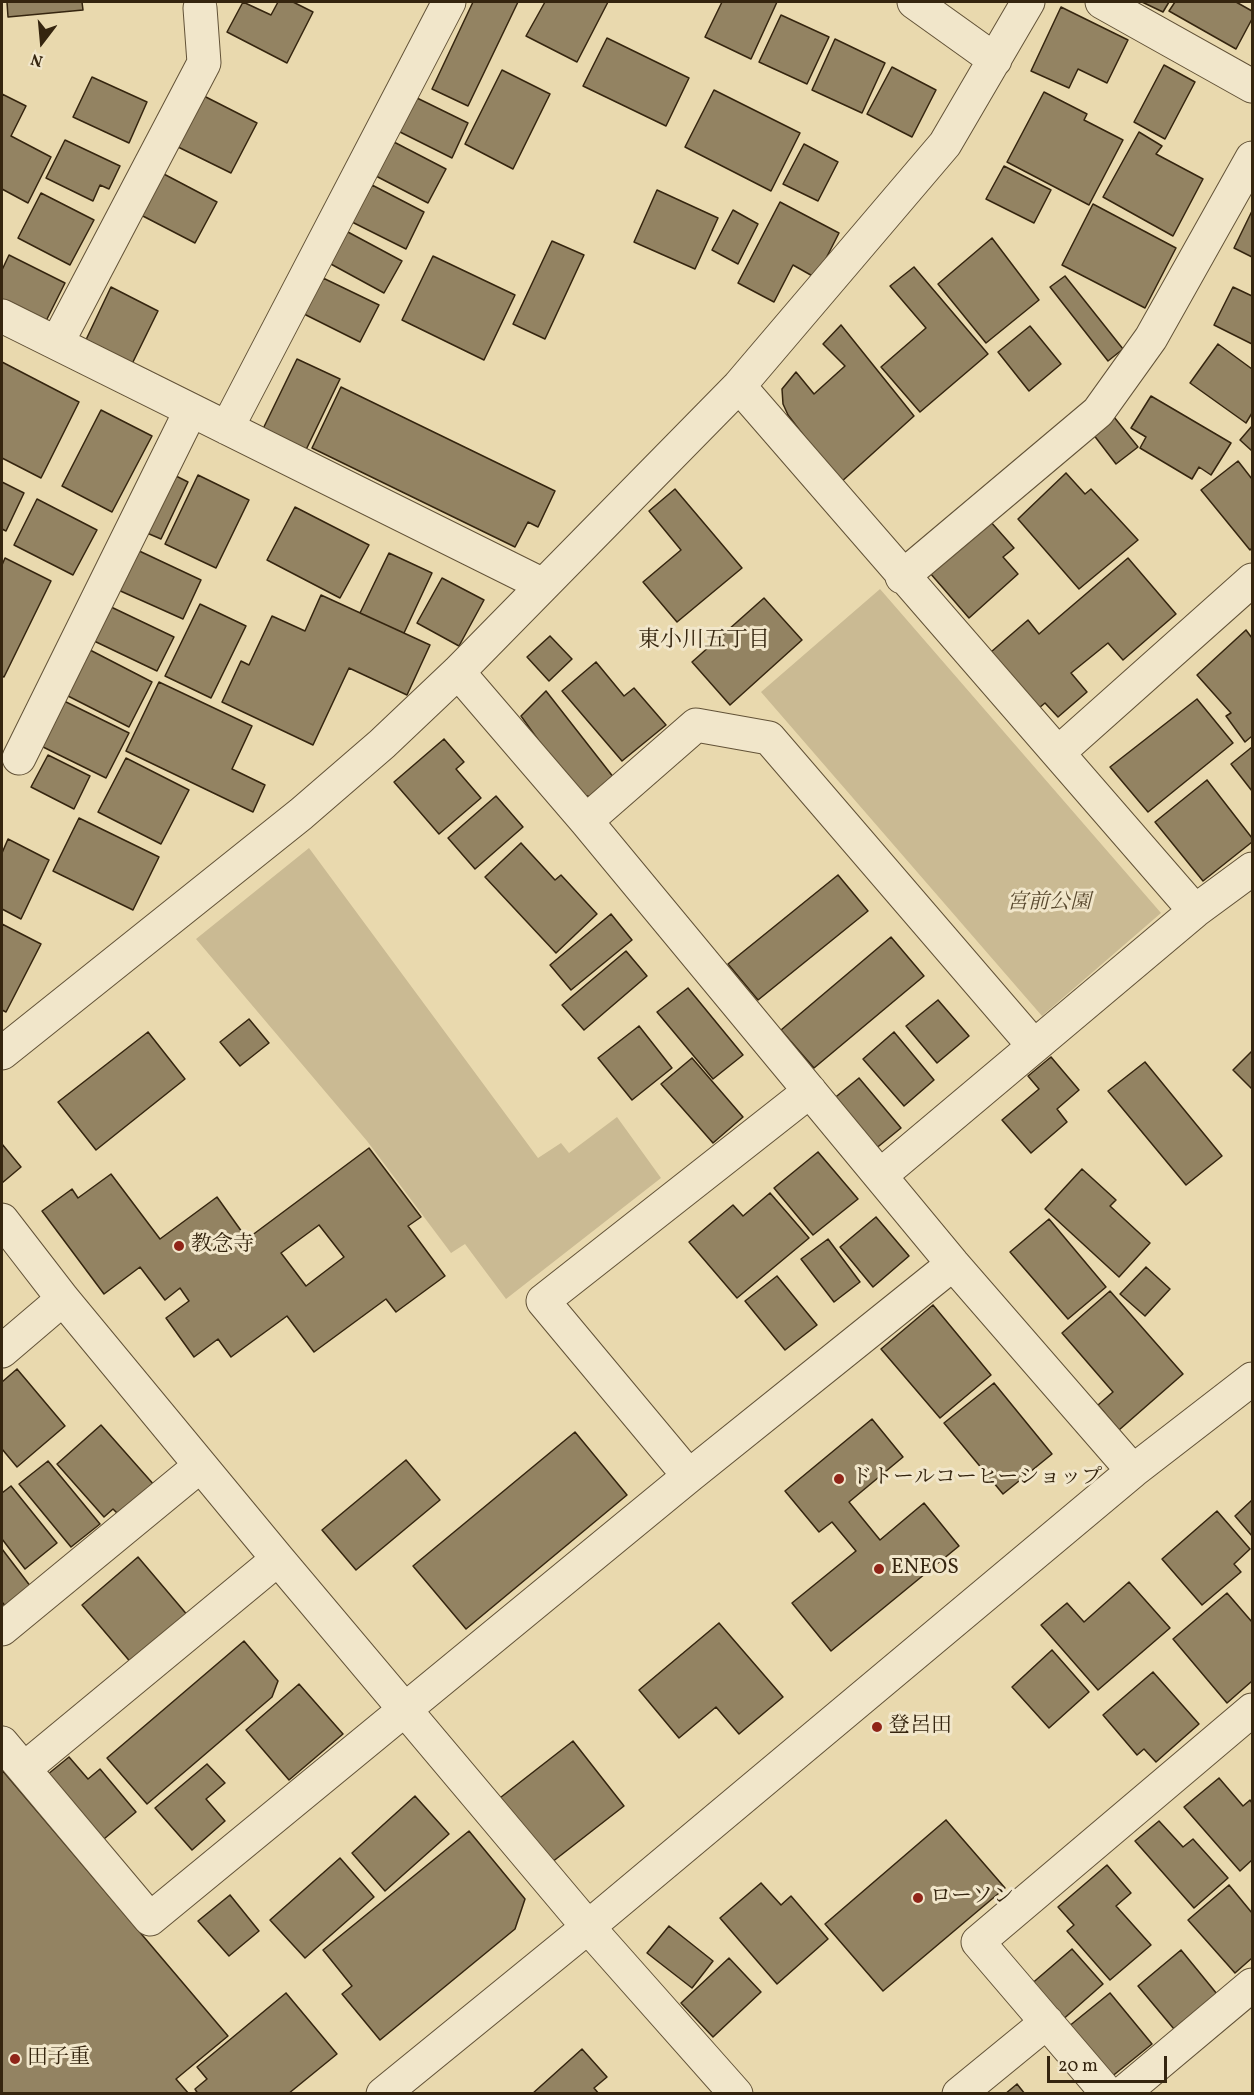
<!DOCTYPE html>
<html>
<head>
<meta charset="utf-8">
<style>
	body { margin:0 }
	#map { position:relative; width:1254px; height:2095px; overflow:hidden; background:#e9d9ae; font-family:Vollkorn,serif }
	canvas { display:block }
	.frame { position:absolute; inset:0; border:3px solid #35250f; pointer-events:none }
	.north { position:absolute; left:12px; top:12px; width:60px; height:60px; -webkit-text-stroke:4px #f1e6ca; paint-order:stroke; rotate:196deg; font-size:16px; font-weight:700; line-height:24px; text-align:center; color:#35250f }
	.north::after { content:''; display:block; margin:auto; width:21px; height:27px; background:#35250f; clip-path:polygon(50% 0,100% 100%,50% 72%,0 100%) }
	.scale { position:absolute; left:1047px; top:2056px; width:120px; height:27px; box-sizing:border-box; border:3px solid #35250f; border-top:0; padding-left:8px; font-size:18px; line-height:21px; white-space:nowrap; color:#35250f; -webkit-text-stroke:4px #f1e6ca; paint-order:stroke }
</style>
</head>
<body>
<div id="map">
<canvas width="1254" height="2095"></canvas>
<div class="frame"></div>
<div class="north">N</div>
<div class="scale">20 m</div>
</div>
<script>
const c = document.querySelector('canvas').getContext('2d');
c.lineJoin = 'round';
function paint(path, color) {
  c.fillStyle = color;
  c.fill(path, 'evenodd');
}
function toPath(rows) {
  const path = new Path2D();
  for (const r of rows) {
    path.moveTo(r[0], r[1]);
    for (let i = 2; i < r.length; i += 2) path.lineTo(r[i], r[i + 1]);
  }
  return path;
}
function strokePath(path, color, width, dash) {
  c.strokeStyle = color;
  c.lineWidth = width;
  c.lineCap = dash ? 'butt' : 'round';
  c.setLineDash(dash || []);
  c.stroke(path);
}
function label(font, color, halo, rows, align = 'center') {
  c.font = font + ' Vollkorn,"Noto Serif JP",serif';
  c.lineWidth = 6;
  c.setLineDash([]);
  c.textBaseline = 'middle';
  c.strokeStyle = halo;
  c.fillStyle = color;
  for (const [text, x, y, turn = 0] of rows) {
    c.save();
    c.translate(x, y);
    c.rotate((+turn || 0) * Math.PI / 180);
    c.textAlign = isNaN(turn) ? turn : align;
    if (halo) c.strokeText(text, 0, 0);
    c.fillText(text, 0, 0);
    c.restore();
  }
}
const green = toPath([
	[880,589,1161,913,1042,1016,761,692],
	[309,848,538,1158,561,1143,569,1153,617,1117,661,1178,506,1299,465,1244,451,1253,367,1141,196,939]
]);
const building = toPath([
	[7,2,82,2,83,10,8,17,7,2],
	[243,2,271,15,278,2,293,2,313,12,287,63,227,32,243,2],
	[473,2,518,2,468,106,432,89,473,2],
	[545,2,608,2,577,62,526,36,545,2],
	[722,2,777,2,751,59,705,37,722,2],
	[1142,2,1169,2,1163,12,1142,2],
	[1175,2,1236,2,1252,11,1252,19,1236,49,1169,11,1175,2],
	[1061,7,1128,40,1107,83,1078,69,1069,88,1031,71,1061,7],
	[781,15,829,37,807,84,759,62,781,15],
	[607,38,689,78,666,126,583,86,607,38],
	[835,39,885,63,862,113,812,90,835,39],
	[1164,65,1195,82,1165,139,1134,122,1164,65],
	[892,67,936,90,912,137,867,114,892,67],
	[502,70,550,94,513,169,465,144,502,70],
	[92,77,147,102,129,143,73,117,92,77],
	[714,90,800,133,771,191,685,147,714,90],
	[1044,92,1087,114,1084,120,1123,140,1089,205,1007,162,1044,92],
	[198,93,257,123,231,173,172,144,198,93],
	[2,94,26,106,11,136,51,157,28,203,2,189,2,94],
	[415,97,468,123,452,158,398,131,415,97],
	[1139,132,1162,146,1156,154,1203,179,1173,236,1103,197,1139,132],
	[65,140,120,166,109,189,100,185,93,201,46,178,65,140],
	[392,141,446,169,428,203,374,175,392,141],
	[804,144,838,162,818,201,783,184,804,144],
	[1004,166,1051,190,1034,223,986,199,1004,166],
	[160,172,217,202,195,243,139,214,160,172],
	[372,185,424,212,406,249,352,222,372,185],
	[657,190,718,218,695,269,634,242,657,190],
	[41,193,94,220,70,265,18,238,41,193],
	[780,202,839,233,816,278,793,265,774,302,738,283,780,202],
	[1093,204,1176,248,1145,308,1062,265,1093,204],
	[733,210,758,224,738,264,712,250,733,210],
	[1252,211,1252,257,1234,248,1252,211],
	[346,231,402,261,384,293,329,263,346,231],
	[992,238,1039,300,986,343,938,284,992,238],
	[552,241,584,255,545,339,513,324,552,241],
	[9,255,65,283,43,327,2,307,2,270,9,255],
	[433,256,515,295,484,360,402,320,433,256],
	[914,267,988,354,920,412,881,367,926,328,890,286,914,267],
	[1065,276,1123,349,1108,361,1050,287,1065,276],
	[323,278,379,305,360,342,304,314,323,278],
	[111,287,158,311,131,366,84,344,111,287],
	[1233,287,1252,296,1252,344,1214,325,1233,287],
	[841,325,914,416,840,483,788,415,783,404,782,389,796,372,814,394,845,366,823,344,841,325],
	[1030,326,1061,364,1029,391,998,352,1030,326],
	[1218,344,1252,369,1252,413,1246,423,1190,383,1218,344],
	[297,359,340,379,303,456,260,435,297,359],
	[2,362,79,402,41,478,2,458,2,362],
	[341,387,555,491,538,527,528,522,515,547,312,448,341,387],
	[1151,396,1231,443,1211,475,1199,467,1192,479,1140,448,1146,437,1131,428,1151,396],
	[101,410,152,436,112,512,62,486,101,410],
	[1114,417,1138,447,1116,464,1093,434,1114,417],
	[1252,426,1252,451,1240,440,1252,426],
	[1238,461,1252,479,1252,548,1250,550,1201,490,1238,461],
	[168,472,188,482,161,539,140,530,168,472],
	[1066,473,1085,494,1091,489,1138,540,1079,589,1018,519,1066,473],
	[198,475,249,500,216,568,165,544,198,475],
	[2,482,24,493,6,531,2,529,2,482],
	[675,489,742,568,677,622,643,582,681,550,649,511,675,489],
	[37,499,97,530,73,575,14,545,37,499],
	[295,507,369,545,340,598,267,560,295,507],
	[990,521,1014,548,1003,557,1018,574,969,618,930,573,990,521],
	[135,549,201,580,183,619,116,589,135,549],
	[389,553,432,573,404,633,360,613,389,553],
	[5,558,51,581,4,677,2,676,2,565,5,558],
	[1128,558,1176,614,1123,660,1108,643,1071,673,1087,692,1058,717,1045,703,1039,708,991,652,1028,620,1039,634,1128,558],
	[442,578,484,600,459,646,417,623,442,578],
	[321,595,430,645,407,695,349,668,313,745,222,702,241,661,249,665,272,616,305,631,321,595],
	[764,598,802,640,730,705,692,662,764,598],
	[200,604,246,626,211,698,165,676,200,604],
	[109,606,174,637,157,671,92,640,109,606],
	[1246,630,1252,638,1252,736,1245,742,1226,716,1231,713,1197,675,1246,630],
	[550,636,572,659,549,681,527,657,550,636],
	[90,650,152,682,129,727,66,695,90,650],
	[596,662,624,696,634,688,666,725,622,761,562,691,596,662],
	[159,682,252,726,232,769,265,785,253,812,126,751,159,682],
	[546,691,614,778,592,797,577,794,521,716,546,691],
	[60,699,129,733,106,778,37,744,60,699],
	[1197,699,1233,743,1148,812,1110,767,1197,699],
	[444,739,464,762,456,769,481,798,439,834,394,782,444,739],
	[1252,747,1252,791,1231,764,1252,747],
	[48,755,90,776,74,809,31,787,48,755],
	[126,758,189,790,161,844,98,812,126,758],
	[1207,780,1252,838,1252,842,1203,881,1155,822,1207,780],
	[496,796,523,827,475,869,448,838,496,796],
	[79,818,159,857,133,910,53,871,79,818],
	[8,839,49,860,21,919,2,909,2,853,8,839],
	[521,843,555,880,561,875,597,914,556,953,485,877,521,843],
	[838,875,868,911,758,1000,728,964,838,875],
	[611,914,632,940,571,990,550,965,611,914],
	[2,924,41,944,6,1012,2,1010,2,924],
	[891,937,924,976,814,1068,781,1030,891,937],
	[626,951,647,976,584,1030,562,1005,626,951],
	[688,988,743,1055,713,1079,657,1012,688,988],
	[938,1000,969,1036,937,1063,906,1026,938,1000],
	[249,1019,269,1043,240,1066,220,1042,249,1019],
	[639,1026,672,1068,632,1100,598,1058,639,1026],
	[148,1032,185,1079,96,1150,58,1102,148,1032],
	[894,1032,934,1080,904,1106,863,1059,894,1032],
	[1252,1051,1252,1089,1233,1070,1252,1051],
	[1051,1057,1079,1090,1057,1109,1067,1122,1031,1153,1002,1120,1039,1089,1028,1076,1051,1057],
	[692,1058,743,1117,713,1143,661,1084,692,1058],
	[1145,1062,1222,1156,1186,1185,1108,1091,1145,1062],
	[859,1078,901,1128,874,1150,832,1100,859,1078],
	[2,1144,21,1167,2,1183,2,1144],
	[369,1148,421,1217,408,1226,445,1276,396,1312,386,1299,314,1352,287,1316,231,1357,218,1339,194,1357,166,1318,189,1301,180,1288,165,1300,140,1267,104,1294,42,1211,72,1189,78,1198,111,1174,160,1239,217,1197,247,1239,369,1148],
	[319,1225,344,1257,306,1286,281,1253,319,1225],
	[818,1152,858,1199,813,1235,774,1188,818,1152],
	[1082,1169,1116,1200,1110,1206,1150,1243,1119,1277,1045,1209,1082,1169],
	[770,1193,809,1238,737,1298,689,1242,733,1205,743,1216,770,1193],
	[876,1217,909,1256,873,1287,840,1247,876,1217],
	[1049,1219,1106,1287,1068,1319,1010,1252,1049,1219],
	[828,1239,860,1282,834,1302,801,1259,828,1239],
	[1146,1267,1170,1289,1145,1316,1120,1294,1146,1267],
	[777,1276,817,1325,785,1350,745,1301,777,1276],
	[1110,1291,1183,1374,1119,1430,1098,1405,1113,1392,1062,1333,1110,1291],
	[933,1305,991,1375,940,1418,881,1349,933,1305],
	[17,1369,65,1426,17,1467,2,1449,2,1382,17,1369],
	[994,1383,1052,1454,1003,1494,944,1423,994,1383],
	[872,1419,903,1457,849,1502,880,1540,924,1503,959,1546,831,1651,792,1603,856,1551,832,1522,819,1532,785,1491,872,1419],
	[101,1425,155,1486,120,1516,113,1509,104,1517,57,1464,101,1425],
	[575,1432,627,1495,466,1629,413,1566,575,1432],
	[406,1460,440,1500,356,1570,322,1530,406,1460],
	[48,1461,100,1524,71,1547,19,1484,48,1461],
	[11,1486,57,1543,25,1569,2,1539,2,1493,11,1486],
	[1252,1500,1252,1536,1235,1516,1252,1500],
	[1217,1511,1250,1549,1234,1564,1241,1572,1202,1605,1162,1559,1217,1511],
	[2,1549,31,1587,6,1607,2,1602,2,1549],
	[138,1557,189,1617,133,1665,82,1605,138,1557],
	[1129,1582,1170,1628,1098,1690,1041,1625,1067,1603,1084,1622,1129,1582],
	[1227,1593,1252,1622,1252,1681,1227,1703,1173,1639,1227,1593],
	[719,1623,783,1697,739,1734,716,1707,679,1738,639,1690,719,1623],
	[244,1641,278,1681,272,1697,147,1804,107,1758,244,1641],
	[1052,1650,1089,1692,1049,1728,1012,1687,1052,1650],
	[1153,1672,1199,1724,1156,1762,1144,1749,1137,1755,1103,1715,1153,1672],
	[299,1684,343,1734,289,1780,246,1730,299,1684],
	[573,1741,624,1806,547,1866,496,1801,573,1741],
	[69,1757,88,1779,100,1769,136,1812,98,1844,42,1779,69,1757],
	[207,1764,225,1783,206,1799,225,1821,192,1850,155,1808,207,1764],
	[2,1770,228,2036,176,2079,189,2094,2,2094,2,1770],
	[1219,1778,1243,1806,1250,1800,1252,1803,1252,1860,1240,1871,1184,1807,1219,1778],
	[415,1796,449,1834,385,1891,352,1853,415,1796],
	[946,1820,1005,1888,883,1991,825,1924,946,1820],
	[1159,1821,1183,1847,1193,1839,1228,1878,1194,1908,1135,1841,1159,1821],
	[469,1831,525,1899,515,1929,380,2040,342,1994,352,1986,323,1950,469,1831],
	[340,1858,374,1897,305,1958,270,1920,340,1858],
	[1107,1865,1131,1893,1116,1906,1151,1945,1110,1980,1067,1931,1074,1925,1058,1907,1107,1865],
	[761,1883,781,1905,791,1896,828,1939,777,1984,720,1918,761,1883],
	[1229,1885,1252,1913,1252,1958,1235,1973,1188,1920,1229,1885],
	[230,1895,259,1931,229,1956,198,1921,230,1895],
	[669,1926,713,1961,692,1988,647,1953,669,1926],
	[1072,1949,1103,1984,1060,2022,1029,1986,1072,1949],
	[1181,1950,1217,1994,1174,2029,1138,1986,1181,1950],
	[729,1958,761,1992,713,2037,681,2003,729,1958],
	[286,1993,337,2054,288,2094,198,2094,195,2089,207,2079,197,2067,286,1993],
	[1110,1993,1152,2044,1110,2078,1068,2027,1110,1993],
	[582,2049,607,2077,594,2088,599,2094,532,2094,582,2049],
	[1017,2084,1025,2094,1005,2094,1017,2084]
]);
const minor = toPath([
	[914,2,995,60],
	[1102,2,1252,86],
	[2,316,543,585],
	[57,343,204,63,200,8],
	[739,386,1195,911],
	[227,428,449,2],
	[902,577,1098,412,1151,338,1252,158],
	[458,672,586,821,953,1264,1133,1471],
	[1059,752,1252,580],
	[19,758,191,410],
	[586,821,696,725,769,738,1034,1046],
	[2,1053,301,814,382,744,458,672,739,386,945,144,1028,2],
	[881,1175,1195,911,1252,869],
	[2,1220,63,1299,278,1559,588,1927,736,2094],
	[2,1351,63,1299],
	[689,1476,543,1301,810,1091],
	[2,1629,200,1466],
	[2,1743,150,1919,689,1476,953,1264],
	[24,1769,278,1559],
	[383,2094,588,1927,1133,1471,1252,1379],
	[959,2094,1047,2022],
	[1108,2094,978,1942,1252,1710],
	[1122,2094,1252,1985]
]);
const markers = [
	[179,1246,6,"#8f2418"],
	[839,1479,6,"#8f2418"],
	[879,1569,6,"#8f2418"],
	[877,1727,6,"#8f2418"],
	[918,1898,6,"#8f2418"],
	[15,2059,6,"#8f2418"]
];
const parkNames = [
	["宮前公園",1049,904]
];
const poiNames = [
	["教念寺",191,1246],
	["ドトールコーヒーショップ",851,1479],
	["ENEOS",891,1569],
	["登呂田",889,1727],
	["ローソン",930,1898],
	["田子重",27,2059]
];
const neighbourhoodNames = [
	["東小川五丁目",704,642]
];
paint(green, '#caba93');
paint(building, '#938362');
strokePath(building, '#35250f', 1.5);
strokePath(minor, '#625237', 35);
strokePath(minor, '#f1e6ca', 33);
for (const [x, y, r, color] of markers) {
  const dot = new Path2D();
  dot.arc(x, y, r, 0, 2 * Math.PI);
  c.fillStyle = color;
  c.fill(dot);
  strokePath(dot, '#f1e6ca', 2);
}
label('italic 21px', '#5a4a30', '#f1e6ca', parkNames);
label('21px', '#35250f', '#f1e6ca', poiNames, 'left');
label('22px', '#35250f', '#f1e6ca', neighbourhoodNames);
</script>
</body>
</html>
